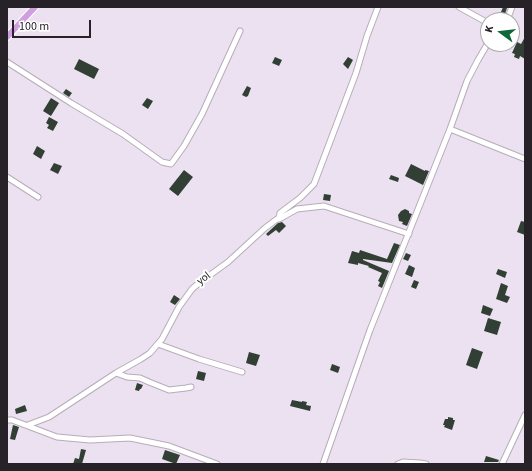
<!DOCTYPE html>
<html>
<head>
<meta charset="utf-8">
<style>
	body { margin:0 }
	#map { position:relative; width:532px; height:471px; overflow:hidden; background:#ece1f0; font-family:"Source Sans 3",sans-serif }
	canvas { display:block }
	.frame { position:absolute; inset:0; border:8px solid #262227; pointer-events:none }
	.north { position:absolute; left:480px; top:12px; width:40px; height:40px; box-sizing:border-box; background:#fff; border:1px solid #a8a7a9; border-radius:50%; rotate:285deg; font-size:11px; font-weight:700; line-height:16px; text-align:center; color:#262227 }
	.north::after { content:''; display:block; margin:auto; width:14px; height:18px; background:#10683a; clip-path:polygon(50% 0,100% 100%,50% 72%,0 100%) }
	.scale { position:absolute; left:12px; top:20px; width:79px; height:18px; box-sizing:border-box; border:2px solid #262227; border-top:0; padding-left:5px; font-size:12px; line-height:14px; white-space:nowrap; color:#262227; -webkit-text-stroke:3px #fff; paint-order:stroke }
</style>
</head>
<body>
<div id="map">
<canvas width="532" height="471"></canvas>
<div class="frame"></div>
<div class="north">K</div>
<div class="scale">100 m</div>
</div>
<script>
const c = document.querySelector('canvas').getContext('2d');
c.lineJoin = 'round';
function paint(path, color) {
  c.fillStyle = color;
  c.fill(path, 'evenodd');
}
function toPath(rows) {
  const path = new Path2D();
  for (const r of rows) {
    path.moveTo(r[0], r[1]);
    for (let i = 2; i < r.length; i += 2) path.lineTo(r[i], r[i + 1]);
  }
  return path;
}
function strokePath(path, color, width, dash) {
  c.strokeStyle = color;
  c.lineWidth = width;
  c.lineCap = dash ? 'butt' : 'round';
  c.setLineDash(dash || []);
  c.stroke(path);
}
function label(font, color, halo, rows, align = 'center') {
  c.font = font + ' "Source Sans 3",sans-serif';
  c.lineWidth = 4;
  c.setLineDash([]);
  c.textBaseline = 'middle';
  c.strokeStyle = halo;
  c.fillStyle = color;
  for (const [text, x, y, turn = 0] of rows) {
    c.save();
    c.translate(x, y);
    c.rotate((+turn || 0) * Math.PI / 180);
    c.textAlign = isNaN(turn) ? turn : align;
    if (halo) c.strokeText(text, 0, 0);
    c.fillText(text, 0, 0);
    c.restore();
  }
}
const building = toPath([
	[503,7,507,8,503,20,491,20,494,14,499,17],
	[525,37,525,59,520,56,519,59,514,57,515,54,512,53,517,42,521,44],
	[275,57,282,60,279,66,272,63],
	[348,57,353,60,348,69,343,64],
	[79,59,99,69,94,79,74,69],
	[247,86,251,88,248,96,246,97,242,95],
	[66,89,72,93,69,97,63,93],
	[51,98,59,103,51,116,43,111],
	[147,98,153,101,148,109,142,105],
	[49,117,58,122,53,131,47,128,49,125,46,123],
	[37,146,45,151,41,159,33,154],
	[54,163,62,166,58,174,50,170],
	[411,164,425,171,425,170,429,171,423,185,405,176],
	[184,170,193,177,178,196,169,189],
	[391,175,399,178,398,182,389,179],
	[324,194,331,195,330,201,323,200],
	[405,209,409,211,409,213,412,214,407,226,402,224,403,222,399,221,398,215,401,211],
	[521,221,525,222,525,235,517,232],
	[282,222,286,226,279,233,276,230,268,236,266,234,278,223],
	[394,243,400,245,392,263,363,259,363,260,389,271,382,288,378,286,380,282,378,281,382,273,368,267,369,266,358,263,358,265,348,263,352,251,359,253,360,250,387,259],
	[406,253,411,255,408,261,403,259],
	[409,265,415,268,412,277,405,274],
	[498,269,507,272,505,278,496,274],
	[414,280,419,282,416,289,411,287],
	[501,283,508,286,505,295,510,297,507,303,496,299],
	[174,295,180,299,175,305,170,302],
	[483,305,493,309,490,316,481,313],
	[488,318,501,322,497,335,484,331],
	[472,348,483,352,477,369,466,365],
	[249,352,260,355,256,366,246,363],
	[332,364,340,367,338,373,330,370],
	[198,371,206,373,204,381,196,379],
	[137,383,143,385,141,389,140,389,139,391,135,390],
	[292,400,302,402,302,401,307,402,306,405,311,406,310,411,290,406],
	[25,405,27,411,16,414,15,409],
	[448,417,453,418,453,420,455,420,452,430,444,427,445,425,443,425,445,419,448,419],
	[13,425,19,427,15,440,10,439],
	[81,449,86,450,82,464,73,464,75,458,79,459],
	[165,450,180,455,176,464,162,459],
	[486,456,499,460,498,462,484,462]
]);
const minor = toPath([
	[459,7,488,23],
	[507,20,512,7],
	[7,62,71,103,123,134,162,162,171,164,184,146,202,114,240,31],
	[450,129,525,159],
	[7,177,38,197],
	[279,219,280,213,300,198,314,184,356,73,367,36,378,7],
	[158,344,199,359,242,372],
	[116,373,127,377,140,378,149,382,169,390,186,388,191,387],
	[7,420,12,420,57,437,90,440,130,438,169,446,217,464],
	[28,425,49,417,116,373,141,359,150,353,162,339,179,307,192,289,199,283,228,262,265,228,277,219,281,218,297,209,324,206,409,234],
	[323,464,370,330,450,129,467,81,478,60,488,43],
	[398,464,403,462,420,463,426,464],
	[502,464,525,415]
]);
const major = toPath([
	[7,37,35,7]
]);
const streetNames = [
	["yol",204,279,-37]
];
paint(building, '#323f35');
strokePath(minor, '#b7acba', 7);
strokePath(major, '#fff', 8);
strokePath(minor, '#fff', 5);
strokePath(major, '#d09fdf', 6);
label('11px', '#262227', '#fff', streetNames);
</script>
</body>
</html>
